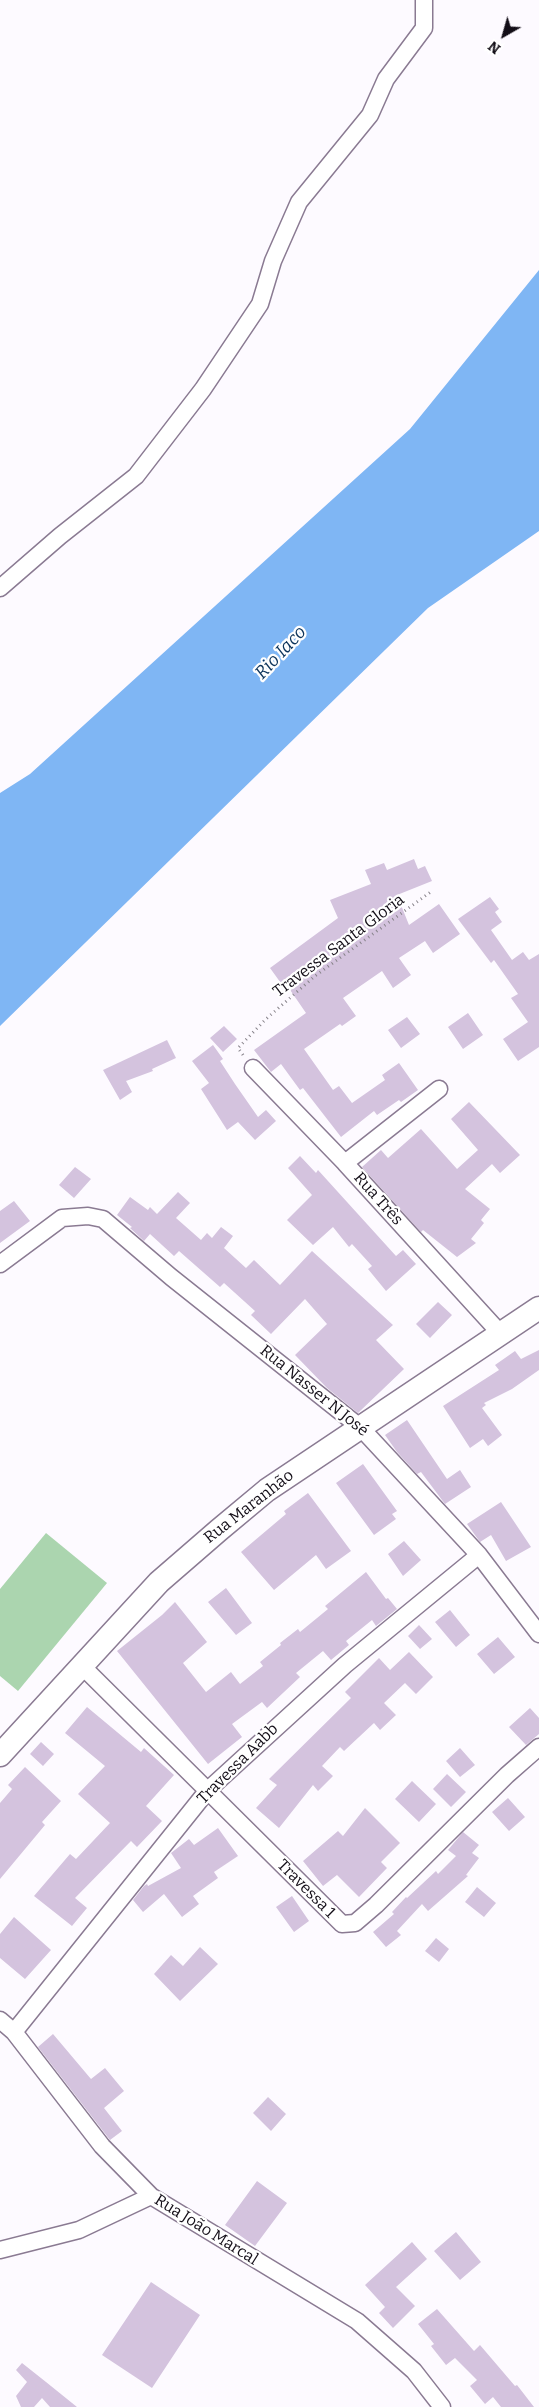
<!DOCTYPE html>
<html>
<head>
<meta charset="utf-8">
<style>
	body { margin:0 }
	#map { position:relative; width:539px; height:2407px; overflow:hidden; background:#fdfaff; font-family:Bitter,serif }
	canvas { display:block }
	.north { position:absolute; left:479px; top:10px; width:50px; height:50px; -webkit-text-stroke:4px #fff; paint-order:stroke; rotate:218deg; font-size:14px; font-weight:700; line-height:20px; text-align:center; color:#130e17 }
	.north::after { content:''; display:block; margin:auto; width:18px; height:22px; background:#130e17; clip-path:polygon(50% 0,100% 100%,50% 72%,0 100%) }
</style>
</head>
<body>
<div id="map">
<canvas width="539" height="2407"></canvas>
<div class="north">N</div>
</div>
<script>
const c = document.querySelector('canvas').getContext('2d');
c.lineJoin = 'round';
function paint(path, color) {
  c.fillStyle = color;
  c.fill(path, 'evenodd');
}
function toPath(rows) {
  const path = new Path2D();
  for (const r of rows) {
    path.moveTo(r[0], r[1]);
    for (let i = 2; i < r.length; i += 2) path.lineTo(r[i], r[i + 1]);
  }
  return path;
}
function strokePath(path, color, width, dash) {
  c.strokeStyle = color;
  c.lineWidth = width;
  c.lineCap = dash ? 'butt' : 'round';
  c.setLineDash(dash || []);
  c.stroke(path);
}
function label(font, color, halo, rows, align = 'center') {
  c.font = font + ' Bitter,serif';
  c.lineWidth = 4.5;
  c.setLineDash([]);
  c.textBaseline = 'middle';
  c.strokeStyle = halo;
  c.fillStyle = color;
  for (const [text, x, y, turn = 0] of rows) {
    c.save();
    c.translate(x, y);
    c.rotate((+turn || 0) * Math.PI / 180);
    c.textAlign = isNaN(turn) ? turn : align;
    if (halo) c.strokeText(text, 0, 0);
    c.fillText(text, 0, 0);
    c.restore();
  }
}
const green = toPath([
	[46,1533,107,1583,18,1691,0,1676,0,1589]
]);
const water = toPath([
	[539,270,539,531,428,608,0,1026,0,793,30,774,410,429]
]);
const building = toPath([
	[414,859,418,869,425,866,432,881,397,895,409,925,439,904,460,934,433,953,425,941,399,958,411,975,393,988,382,971,343,998,356,1016,342,1026,340,1024,304,1049,333,1090,339,1086,352,1103,385,1080,382,1075,399,1063,418,1090,401,1102,399,1100,377,1115,374,1111,341,1137,303,1088,300,1090,281,1064,271,1072,254,1050,306,1013,286,984,283,986,270,968,338,918,330,900,371,884,365,870,384,863,387,870],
	[490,897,499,909,495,912,502,922,491,930,512,960,523,952,529,960,539,954,539,1047,518,1061,503,1039,528,1022,511,998,518,994,494,960,491,963,458,919],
	[468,1013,483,1035,463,1049,448,1027],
	[407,1017,420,1034,401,1048,388,1030],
	[224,1026,237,1039,223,1052,210,1038],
	[167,1040,176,1058,152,1069,153,1071,126,1081,132,1092,120,1100,103,1070],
	[213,1045,223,1059,220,1061,235,1084,258,1117,266,1110,276,1121,255,1140,238,1122,227,1130,201,1089,209,1083,192,1061],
	[469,1102,520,1155,500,1173,492,1164,465,1189,490,1209,481,1220,484,1223,471,1239,476,1243,457,1257,423,1230,421,1232,362,1167,381,1150,388,1158,421,1129,457,1169,478,1150,451,1119],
	[300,1156,316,1173,318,1170,396,1256,403,1250,416,1264,386,1291,368,1269,372,1266,352,1244,349,1247,333,1227,313,1245,287,1220,312,1195,288,1168],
	[75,1167,91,1179,74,1198,59,1185],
	[178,1192,190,1203,176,1218,201,1240,207,1233,212,1238,221,1227,233,1236,224,1248,246,1268,254,1260,280,1285,312,1251,393,1325,376,1340,404,1369,358,1413,327,1388,295,1355,327,1324,305,1299,271,1334,251,1315,255,1311,224,1283,220,1287,179,1251,174,1256,150,1234,144,1241,130,1228,132,1227,117,1215,130,1197,148,1210,150,1207,157,1214],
	[14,1201,30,1221,0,1243,0,1211],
	[438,1302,452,1315,430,1338,416,1324],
	[539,1350,539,1370,512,1389,484,1403,486,1405,482,1408,502,1435,488,1446,483,1439,470,1448,443,1406,499,1370,495,1365,515,1351,521,1359],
	[407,1420,447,1479,460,1470,471,1487,445,1504,421,1472,417,1474,397,1452,385,1435],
	[363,1464,397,1511,392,1514,396,1519,374,1535,336,1483],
	[308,1493,351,1551,326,1569,316,1555,274,1590,241,1552,286,1514,284,1511],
	[501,1502,531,1547,506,1561,491,1535,480,1542,467,1524],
	[404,1541,421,1560,403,1576,388,1554],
	[366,1572,386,1599,388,1598,397,1609,376,1626,372,1620,346,1641,349,1645,331,1660,323,1651,296,1673,300,1677,267,1708,262,1702,232,1724,242,1737,208,1764,117,1651,162,1615,175,1602,207,1642,183,1663,206,1692,231,1672,240,1684,263,1666,260,1662,281,1645,280,1643,298,1629,300,1632,328,1609,325,1606],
	[226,1588,252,1623,236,1635,208,1602],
	[450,1610,470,1635,456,1647,435,1622],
	[419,1625,432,1639,420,1649,408,1636],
	[498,1637,515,1657,494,1674,477,1654],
	[409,1652,433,1677,416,1694,405,1683,384,1703,396,1715,380,1730,374,1723,344,1751,340,1747,322,1766,333,1776,318,1791,313,1785,279,1828,256,1808,277,1785,269,1779,351,1698,345,1692,379,1658,390,1670],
	[87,1707,141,1752,144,1748,174,1775,146,1806,162,1821,137,1847,131,1841,75,1898,87,1908,72,1926,34,1896,70,1854,76,1859,110,1823,78,1794,105,1766,65,1733],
	[530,1708,539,1718,539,1734,526,1745,509,1727],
	[41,1742,54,1754,43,1766,30,1754],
	[460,1748,475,1765,460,1777,446,1761],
	[25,1767,61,1801,42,1822,45,1825,0,1879,0,1803,12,1789,8,1785],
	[447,1774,466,1792,451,1807,433,1789],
	[412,1781,436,1804,419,1822,395,1799],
	[508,1798,525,1817,509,1831,492,1812],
	[365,1808,400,1843,381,1862,387,1868,359,1897,337,1875,323,1886,303,1861,338,1831,343,1836],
	[218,1828,238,1856,214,1872,218,1878,193,1896,199,1904,182,1917,164,1894,143,1912,133,1900,144,1886,147,1884,148,1886,181,1868,171,1853,189,1839,194,1845],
	[463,1832,479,1845,472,1853,479,1858,466,1875,468,1876,428,1911,422,1904,397,1931,401,1935,386,1947,373,1932,394,1914,392,1912,406,1897,407,1898,436,1871,438,1874,456,1856,448,1850],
	[477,1887,496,1903,484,1917,465,1902],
	[292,1896,309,1921,294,1932,276,1907],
	[14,1917,51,1950,25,1979,0,1958,0,1934],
	[436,1938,449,1949,439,1962,425,1951],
	[200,1947,218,1964,180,2001,154,1974,171,1955,183,1966],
	[53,2034,91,2079,105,2068,124,2091,104,2108,122,2131,110,2140,38,2047],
	[268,2097,286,2114,271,2131,253,2113],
	[257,2181,287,2203,255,2246,225,2225],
	[456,2232,481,2262,460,2280,434,2251],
	[412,2242,427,2259,396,2287,415,2306,393,2328,379,2313,385,2307,365,2285],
	[151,2282,200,2315,152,2388,102,2355],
	[437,2309,474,2351,480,2345,515,2386,517,2385,534,2407,501,2407,493,2397,485,2404,470,2386,477,2380,455,2358,446,2365,431,2346,434,2344,418,2324],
	[22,2363,46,2382,77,2407,50,2407,42,2398,34,2407,21,2407,16,2396,27,2382,16,2370]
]);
const path = toPath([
	[243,1055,238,1048,266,1019,315,976,432,891]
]);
const street = toPath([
	[0,588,60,536,136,476,203,389,260,304,273,261,299,202,370,115,386,79,424,28,424,0],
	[253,1068,345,1163,500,1333],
	[345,1163,439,1089],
	[0,1264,62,1218,88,1216,103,1219,171,1277,361,1428,479,1555,539,1634],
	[81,1665,342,1924,355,1923,376,1905,507,1775,539,1747],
	[0,2020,14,2032,102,2146,151,2196,357,2321,414,2371,442,2407],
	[14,2032,208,1790,345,1665,479,1555],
	[0,2250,79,2230,151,2196]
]);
const secondary = toPath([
	[0,1755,159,1582,219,1530,267,1490,539,1308]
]);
const streetNames = [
	["Travessa Santa Gloria",339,946,-37],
	["Rua Três",378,1199,48],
	["Rua Nasser N José",314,1391,39],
	["Rua Maranhão",249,1507,-38],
	["Travessa Aabb",238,1764,-45],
	["Travessa 1",306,1889,45],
	["Rua João Marcal",206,2230,32]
];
const waterNames = [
	["Rio Iaco",281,653,-47]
];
paint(green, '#abd5af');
paint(water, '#7fb6f4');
paint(building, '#d4c3de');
strokePath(street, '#8a7a92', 19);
strokePath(secondary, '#8a7a92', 25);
strokePath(path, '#87838a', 3, [1, 4]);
strokePath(street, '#fff', 16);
strokePath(secondary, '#fff', 22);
label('16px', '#130e17', '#fff', streetNames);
label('italic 18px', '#0d345b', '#fff', waterNames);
</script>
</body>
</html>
